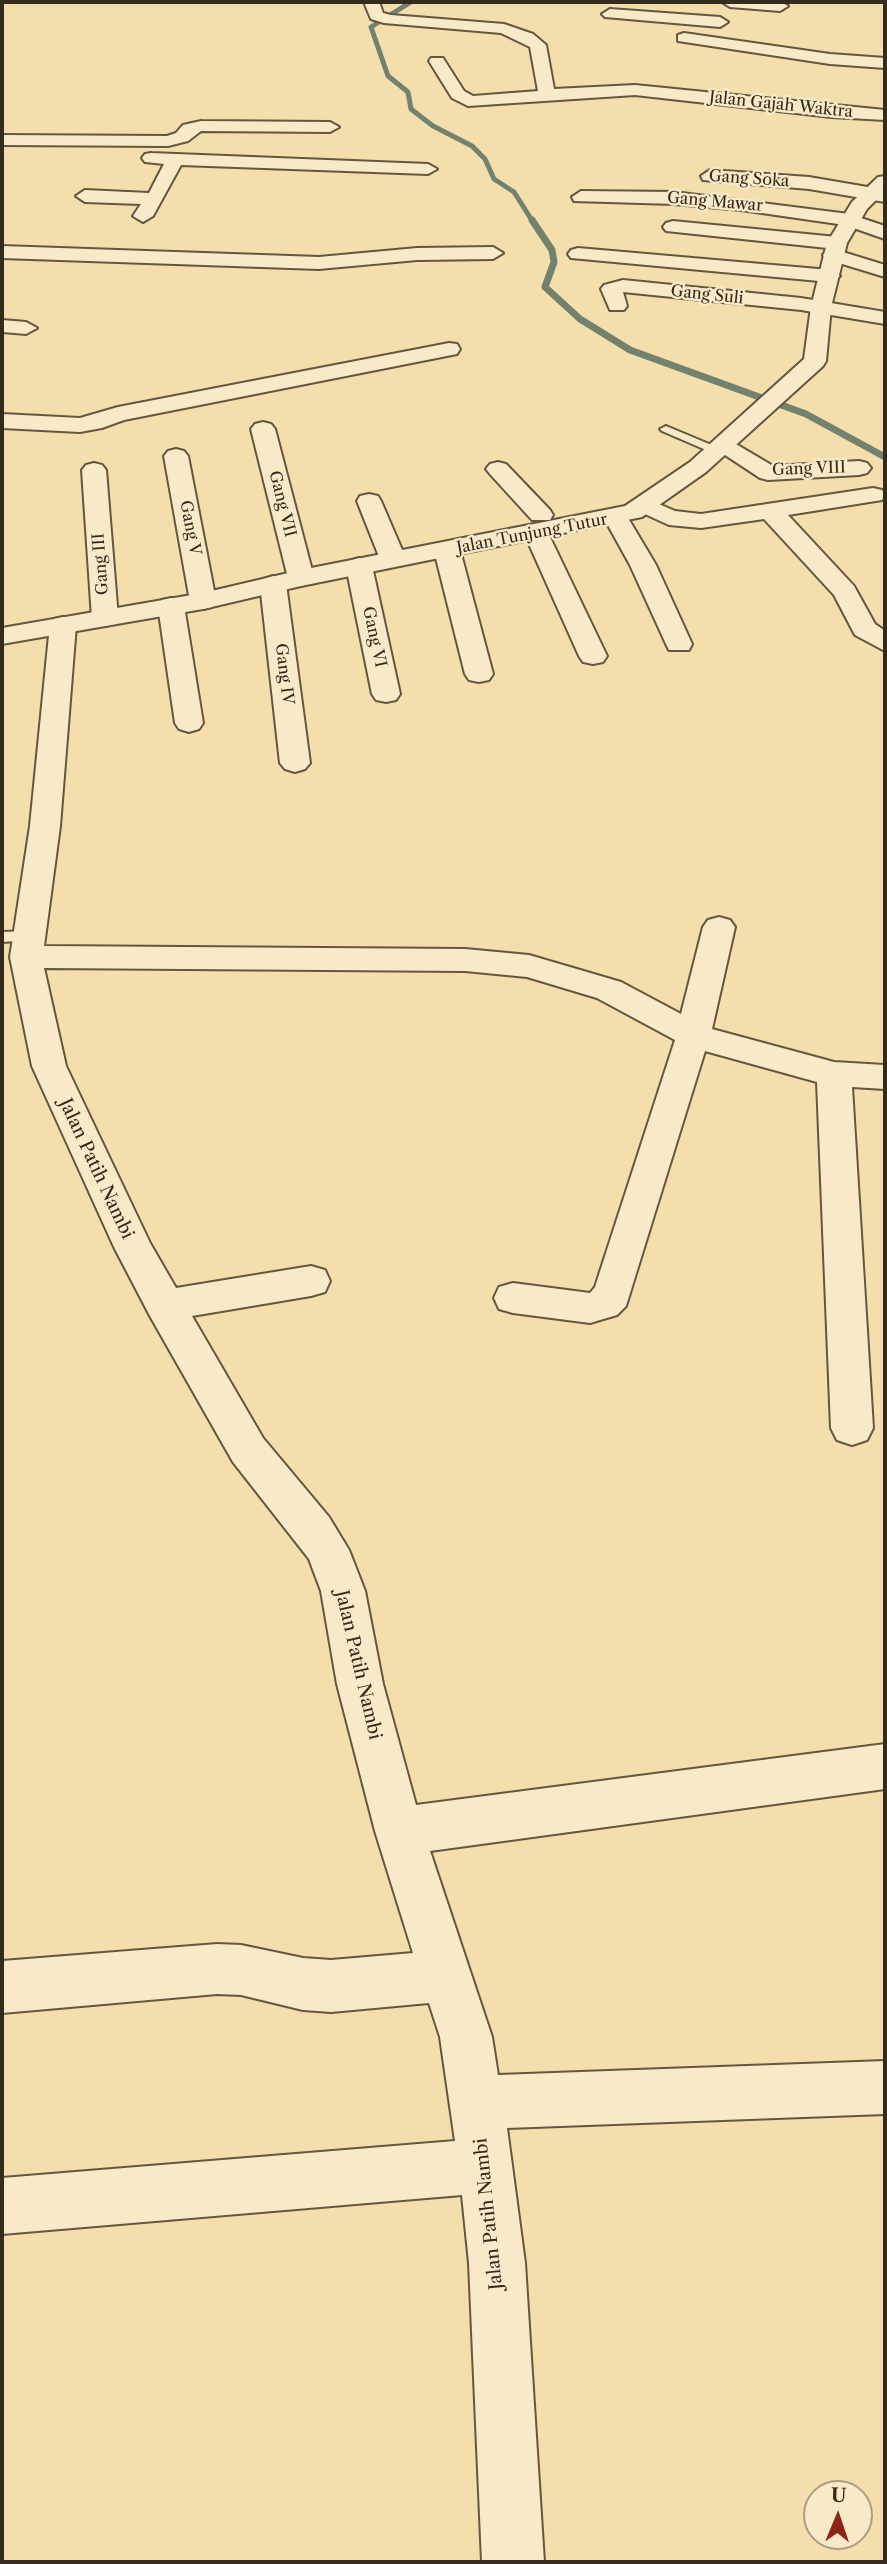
<!DOCTYPE html>
<html>
<head>
<meta charset="utf-8">
<style>
	body { margin:0 }
	#map { position:relative; width:887px; height:2564px; overflow:hidden; background:#f4deac; font-family:"Libre Caslon Text",serif }
	canvas { display:block }
	.frame { position:absolute; inset:0; border:4px solid #342a1d; pointer-events:none }
	.north { position:absolute; left:803px; top:2480px; width:70px; height:70px; box-sizing:border-box; background:#f8eac9; border:2px solid #aa9d84; border-radius:50%; rotate:2deg; font-size:19px; font-weight:700; line-height:28px; text-align:center; color:#342a1d }
	.north::after { content:''; display:block; margin:auto; width:24px; height:32px; background:#8f2418; clip-path:polygon(50% 0,100% 100%,50% 72%,0 100%) }
</style>
</head>
<body>
<div id="map">
<canvas width="887" height="2564"></canvas>
<div class="frame"></div>
<div class="north">U</div>
</div>
<script>
const c = document.querySelector('canvas').getContext('2d');
c.lineJoin = 'round';
function toPath(rows) {
  const path = new Path2D();
  for (const r of rows) {
    path.moveTo(r[0], r[1]);
    for (let i = 2; i < r.length; i += 2) path.lineTo(r[i], r[i + 1]);
  }
  return path;
}
function strokePath(path, color, width, dash) {
  c.strokeStyle = color;
  c.lineWidth = width;
  c.lineCap = dash ? 'butt' : 'round';
  c.setLineDash(dash || []);
  c.stroke(path);
}
function paint(path, color) {
  c.fillStyle = color;
  c.fill(path, 'evenodd');
}
function label(font, color, halo, rows, align = 'center') {
  c.font = font + ' "Libre Caslon Text",serif';
  c.lineWidth = 5;
  c.setLineDash([]);
  c.textBaseline = 'middle';
  c.strokeStyle = halo;
  c.fillStyle = color;
  for (const [text, x, y, turn = 0] of rows) {
    c.save();
    c.translate(x, y);
    c.rotate((+turn || 0) * Math.PI / 180);
    c.textAlign = isNaN(turn) ? turn : align;
    if (halo) c.strokeText(text, 0, 0);
    c.fillText(text, 0, 0);
    c.restore();
  }
}
const streamFar1 = toPath([
	[411,2,371,27,388,76,408,92,411,109,433,126,472,146,485,159,494,179,514,192,533,222]
]);
const stream = toPath([
	[532,220,552,250,554,262,545,287,580,319,630,350,806,414,885,457]
]);
const service = toPath([
	[666,426,721,449,723,451,713,453,662,431,660,429,666,426],
	[28,931,36,936,34,940,2,942,2,932,28,931]
]);
const minor = toPath([
	[364,2,379,2,383,13,391,15,504,24,533,34,546,45,554,89,635,85,885,110,885,120,831,117,635,95,468,106,452,98,429,61,431,58,443,58,464,91,473,96,538,91,530,47,501,33,384,23,371,19,364,2],
	[722,2,781,2,788,6,780,11,730,7,722,2],
	[610,9,720,17,728,22,720,27,605,17,602,14,610,9],
	[684,33,830,54,885,58,885,68,830,64,678,41,678,35,684,33],
	[201,121,330,122,339,127,330,132,201,131,188,141,168,146,2,145,2,135,167,136,176,133,183,125,201,121],
	[151,153,428,164,437,169,428,174,181,165,153,216,143,222,133,216,141,204,85,202,76,196,85,190,149,193,164,164,145,162,142,158,145,154,151,153],
	[710,170,809,177,885,190,885,202,809,189,703,180,701,176,710,170],
	[581,191,674,192,849,214,885,226,885,239,845,225,741,210,674,204,574,201,572,197,581,191],
	[673,221,837,237,847,243,837,249,666,231,663,227,666,223,673,221],
	[2,246,319,257,417,248,493,247,503,253,493,259,417,260,319,269,2,258,2,246],
	[578,248,830,270,840,276,830,282,571,258,568,254,571,250,578,248],
	[833,249,885,265,885,277,826,259,823,255,826,251,833,249],
	[623,280,801,298,885,312,885,324,801,310,623,292,627,306,624,310,610,310,601,289,604,285,623,280],
	[2,320,26,322,37,328,26,334,2,332,2,320],
	[449,343,457,344,460,349,457,354,124,420,102,428,80,432,2,428,2,414,80,418,118,407,449,343],
	[263,422,271,424,275,429,314,578,310,583,301,586,292,583,288,578,251,429,255,424,263,422],
	[724,437,773,466,859,461,867,463,871,468,867,473,859,475,768,480,760,478,716,449,712,444,716,439,724,437],
	[176,449,184,451,188,456,216,601,212,607,203,609,194,607,190,601,164,456,168,451,176,449],
	[498,462,506,464,550,510,553,515,550,520,532,520,490,474,486,469,490,464,498,462],
	[94,463,102,465,106,470,118,618,114,624,105,626,96,624,92,618,82,470,86,465,94,463],
	[873,488,882,490,885,495,882,500,788,515,854,586,875,624,885,631,885,651,855,635,834,595,764,519,701,528,669,525,636,510,633,505,636,500,645,498,675,511,701,514,873,488],
	[369,494,378,496,381,501,406,559,402,564,384,564,380,559,357,501,360,496,369,494],
	[616,511,625,513,656,565,692,644,689,650,669,650,666,644,630,565,604,518,607,513,616,511],
	[536,526,545,528,548,533,607,656,603,662,593,664,583,662,579,656,524,533,527,528,536,526],
	[447,542,456,545,460,550,493,674,489,680,479,682,469,680,465,674,434,550,438,545,447,542],
	[359,558,368,561,372,566,400,694,396,700,386,702,376,700,372,694,346,566,350,561,359,558],
	[273,576,282,579,286,584,310,763,305,769,295,772,285,769,280,763,260,584,264,579,273,576],
	[171,598,180,600,184,606,203,723,199,729,189,732,179,729,175,723,158,606,162,600,171,598],
	[63,617,72,619,76,625,60,826,44,946,465,949,529,955,621,982,681,1014,703,927,708,920,719,917,730,920,735,927,712,1029,834,1062,885,1065,885,1089,852,1087,873,1428,867,1440,852,1445,837,1440,831,1428,817,1082,705,1051,626,1306,617,1315,590,1323,513,1313,499,1309,494,1298,499,1287,513,1283,590,1293,595,1287,675,1040,597,998,527,977,465,971,44,968,66,1066,150,1243,176,1288,311,1266,325,1270,330,1281,325,1292,311,1296,192,1316,263,1438,329,1517,349,1550,365,1591,383,1684,416,1805,885,1744,885,1789,430,1851,492,2037,498,2075,885,2061,885,2114,507,2128,525,2263,544,2562,482,2562,469,2263,462,2195,2,2234,2,2178,455,2141,440,2037,429,2003,331,2012,303,2010,241,1995,217,1994,2,2013,2,1961,217,1944,241,1945,303,1958,331,1960,413,1953,375,1831,337,1684,321,1591,309,1559,233,1462,150,1316,114,1247,32,1066,10,957,30,826,50,625,54,619,63,617]
]);
const tertiary = toPath([
	[885,176,885,191,867,209,847,243,831,307,826,361,823,366,706,472,642,517,301,586,203,609,2,644,2,628,203,593,301,570,625,506,690,462,804,359,811,307,827,243,852,202,878,177,885,176]
]);
const farStreetnames = [
	["Jalan Gajah Waktra",781,105,6],
	["Gang Soka",749,179,4],
	["Gang Mawar",715,202,5],
	["Gang Suli",707,295,6],
	["Gang VIII",809,469,-2],
	["Gang VII",282,504,76],
	["Gang V",190,528,79],
	["Jalan Tunjung Tutur",532,534,-11],
	["Gang III",101,564,-94],
	["Gang VI",374,637,78],
	["Gang IV",284,674,83]
];
const streetNames = [
	["Jalan Patih Nambi",96,1169,65],
	["Jalan Patih Nambi",358,1665,77],
	["Jalan Patih Nambi",489,2214,-96]
];
strokePath(streamFar1, '#72826f', 5);
strokePath(stream, '#72826f', 7);
strokePath(service, '#645741', 4);
strokePath(minor, '#645741', 4);
strokePath(tertiary, '#645741', 4);
paint(service, '#f8eac9');
paint(minor, '#f8eac9');
paint(tertiary, '#f8eac9');
label('16px', '#342a1d', '#f8eac9', farStreetnames);
label('18px', '#342a1d', '#f8eac9', streetNames);
</script>
</body>
</html>
